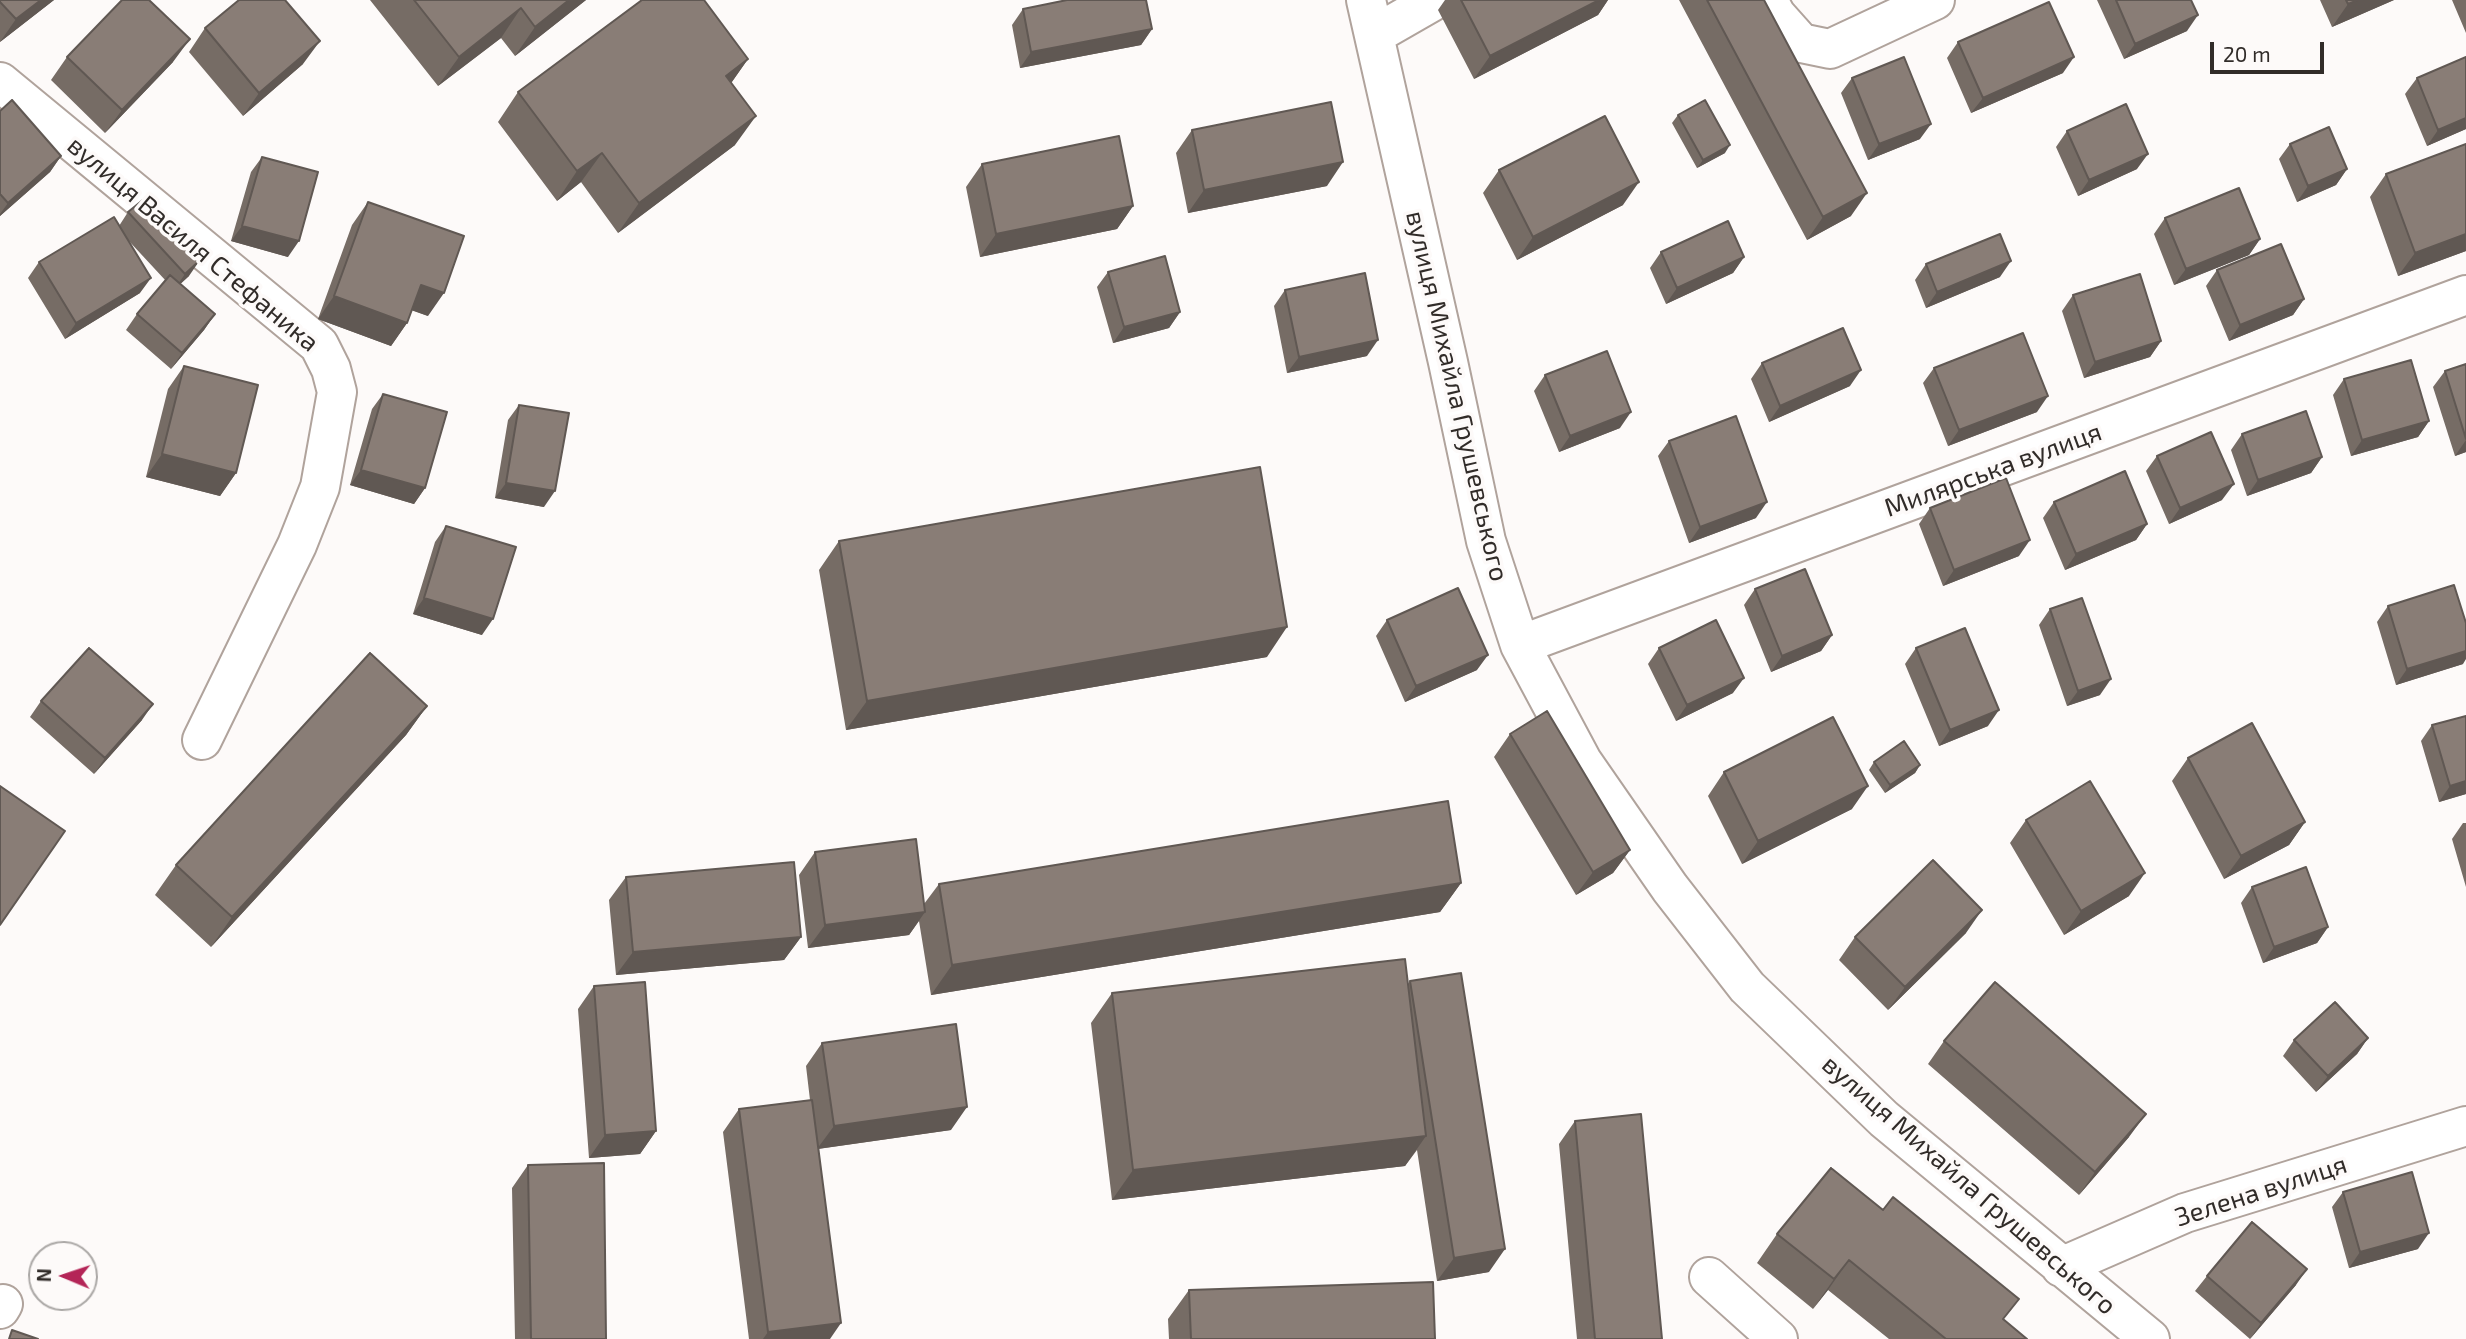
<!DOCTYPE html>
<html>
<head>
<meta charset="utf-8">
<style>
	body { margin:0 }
	#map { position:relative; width:2466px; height:1339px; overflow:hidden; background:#fdfaf9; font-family:"Exo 2",sans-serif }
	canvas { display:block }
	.north { position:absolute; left:28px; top:1241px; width:70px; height:70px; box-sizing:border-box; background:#fdfaf9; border:2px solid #aba8a6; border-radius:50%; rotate:272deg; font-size:19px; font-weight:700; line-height:28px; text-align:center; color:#312c29 }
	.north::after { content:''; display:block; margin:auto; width:24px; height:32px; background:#b42557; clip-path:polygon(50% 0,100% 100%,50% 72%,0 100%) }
	.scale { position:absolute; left:2210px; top:42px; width:114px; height:32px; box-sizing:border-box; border:4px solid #312c29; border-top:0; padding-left:9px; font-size:21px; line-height:24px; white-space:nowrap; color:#312c29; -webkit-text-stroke:5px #fdfaf9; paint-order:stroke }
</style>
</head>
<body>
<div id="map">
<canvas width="2466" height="1339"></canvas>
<div class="north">N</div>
<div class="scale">20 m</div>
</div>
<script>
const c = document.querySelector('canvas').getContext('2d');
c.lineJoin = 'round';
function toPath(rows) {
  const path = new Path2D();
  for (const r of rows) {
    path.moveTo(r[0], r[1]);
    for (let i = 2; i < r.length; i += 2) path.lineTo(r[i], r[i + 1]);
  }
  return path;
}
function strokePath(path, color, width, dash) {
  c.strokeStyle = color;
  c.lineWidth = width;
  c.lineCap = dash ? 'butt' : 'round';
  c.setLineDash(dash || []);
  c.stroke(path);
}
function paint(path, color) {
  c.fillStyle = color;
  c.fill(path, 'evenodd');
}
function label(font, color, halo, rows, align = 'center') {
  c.font = font + ' "Exo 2",sans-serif';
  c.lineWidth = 7;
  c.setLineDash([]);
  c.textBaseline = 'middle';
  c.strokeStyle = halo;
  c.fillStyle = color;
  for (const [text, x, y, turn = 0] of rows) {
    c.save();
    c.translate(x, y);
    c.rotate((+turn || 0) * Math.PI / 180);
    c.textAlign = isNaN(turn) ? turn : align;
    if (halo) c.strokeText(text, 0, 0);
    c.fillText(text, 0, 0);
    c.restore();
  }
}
const minor = toPath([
	[1366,0,1448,362,1486,541,1520,645,1582,761,1670,888,1747,987,1884,1119,2150,1339],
	[1768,0,1776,15,1801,43,1830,49,1935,0],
	[1374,35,1435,0],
	[0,82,319,345,331,369,337,392,320,487,297,545,202,740],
	[1520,645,2466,295],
	[2061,1267,2185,1213,2466,1126],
	[1709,1277,1778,1339],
	[0,1309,3,1304]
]);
const wall = toPath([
	[0,0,54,0,0,42],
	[370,0,586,0,515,56,501,38,438,86],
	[1445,0,1608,0,1598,15,1474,79,1438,10],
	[1679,0,1764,0,1851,216,1807,240],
	[2097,0,2191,0,2187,31,2124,59],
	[2320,0,2394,0,2332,27],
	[2452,0,2466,0,2466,33],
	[1023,9,1152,29,1141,45,1020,68,1012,25],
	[205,28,303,64,243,116,189,52],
	[1958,42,2063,73,1971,113,1947,58],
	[67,57,173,62,105,133,51,80],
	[748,59,731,83,735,145,618,233,581,182,557,201,498,122,518,92],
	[1852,78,1920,139,1868,160,1841,93],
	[2417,78,2466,129,2427,146,2405,94],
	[0,111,61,156,50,172,0,216],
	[1678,115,1725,153,1697,168,1672,123],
	[1192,130,1327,186,1188,213,1176,153],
	[2067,131,2137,169,2078,196,2056,147],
	[2290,144,2347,169,2336,185,2297,202,2279,159],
	[262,157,288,257,231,241,251,172],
	[982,164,1133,206,1117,229,980,257,966,187],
	[1499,170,1623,205,1517,260,1483,193],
	[2386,174,2466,251,2398,276,2370,197],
	[368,202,428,316,412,310,407,323,391,346,318,319,352,225],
	[128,212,189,276,180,284,215,314,204,330,171,369,126,330,137,314,166,281,128,240,140,293,65,339,28,278,39,262,119,226],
	[2165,218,2260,239,2249,255,2174,285,2154,234],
	[1661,252,1744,257,1733,273,1666,304,1650,268],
	[1926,264,2000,277,1926,308,1915,280],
	[2217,270,2304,299,2293,315,2229,341,2206,286],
	[1108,272,1180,312,1169,328,1113,343,1097,287],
	[1285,290,1367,356,1287,373,1274,306],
	[2073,295,2161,341,2150,357,2084,378,2062,311],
	[1762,363,1850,386,1769,422,1751,379],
	[2466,364,2466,452,2455,456,2433,387,2445,371],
	[184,366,236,473,220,496,146,477,168,389],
	[1934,368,2037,412,1948,446,1923,383],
	[1545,375,1620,428,1559,452,1534,391],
	[2344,379,2429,421,2418,437,2351,456,2333,395],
	[383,394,425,488,414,504,350,485,372,409],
	[519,405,544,507,495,498,508,420],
	[2242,434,2322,457,2311,473,2247,496,2231,450],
	[1669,441,1756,518,1689,543,1658,456],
	[2157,456,2222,500,2169,524,2146,471],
	[2054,502,2147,524,2136,540,2065,570,2043,518],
	[1930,508,2019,556,1943,586,1919,524],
	[446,526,482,635,413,614,435,542],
	[839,541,1267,657,846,730,819,570],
	[1755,589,1832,635,1821,651,1771,672,1744,605],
	[2388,606,2463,664,2396,685,2377,622],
	[2050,609,2100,695,2067,706,2039,625],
	[1387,620,1477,670,1405,702,1376,636],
	[1659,648,1733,693,1676,721,1648,664],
	[1916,648,1988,726,1939,746,1905,664],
	[41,701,142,720,94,774,30,717],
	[427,706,406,735,211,947,155,895,176,865],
	[2432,725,2466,794,2439,802,2421,741],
	[1510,734,1630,850,1613,873,1576,895,1494,757],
	[2188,758,2305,822,2289,845,2224,879,2172,781],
	[1874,762,1920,765,1915,773,1885,793,1869,770],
	[1724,772,1852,809,1742,864,1708,796],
	[2026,820,2129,896,2064,935,2010,843],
	[2463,823,2466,823,2466,887,2452,839],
	[815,852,924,904,939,884,1461,883,1440,912,931,995,919,921,909,935,808,948,799,875],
	[626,877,801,937,784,960,616,975,609,900],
	[2252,887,2328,927,2317,943,2263,963,2241,903],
	[1966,933,1888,1010,1839,960,1855,937],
	[1410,981,1489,1272,1437,1281,1417,1150,1405,1166,1112,1200,1091,1023,1112,993,1408,984],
	[594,986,656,1131,640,1154,589,1158,578,1009],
	[2368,1038,2357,1054,2316,1092,2283,1056,2294,1040],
	[1944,1041,2129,1137,2079,1195,1928,1064],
	[822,1043,951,1130,818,1149,830,1339,749,1339,723,1132,739,1109,810,1100,806,1066],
	[1575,1121,1662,1339,1577,1339,1559,1144],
	[528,1165,606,1339,515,1339,512,1188],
	[1831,1168,2004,1320,2027,1339,1889,1339,1828,1290,1813,1309,1757,1263,1777,1234],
	[2343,1192,2418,1249,2349,1268,2332,1207],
	[2207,1276,2296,1285,2250,1339,2195,1291],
	[1189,1290,1435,1339,1169,1339,1168,1319]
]);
const shadedWall = toPath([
	[41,0,54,0,0,42,16,19],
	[569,0,586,0,515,56,535,27],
	[1599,0,1608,0,1598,15,1474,79,1490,56],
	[2358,0,2394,0,2332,27,2348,4],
	[521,8,501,38,438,86,459,57],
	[2198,15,2187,31,2124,59,2135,44],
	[1152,29,1141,45,1020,68,1031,52],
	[190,39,173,62,105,133,122,110],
	[320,41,303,64,243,116,259,93],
	[2074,57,2063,73,1971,113,1983,98],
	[748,59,727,89,726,76],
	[756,116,735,145,618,233,639,203],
	[2466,118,2466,129,2427,146,2438,130],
	[1931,124,1920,139,1868,160,1879,144],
	[1730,145,1725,153,1697,168,1703,160],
	[602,153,581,182,557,201,577,171],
	[2148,154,2137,169,2078,196,2089,180],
	[61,156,50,172,0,216,0,214,8,203],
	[1343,162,1327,186,1188,213,1204,190],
	[2347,169,2336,185,2297,202,2308,186],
	[1639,182,1623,205,1517,260,1533,237],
	[1867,193,1851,216,1807,240,1823,217],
	[1133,206,1117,229,980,257,996,234],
	[242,226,299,241,288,257,231,241],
	[2466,234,2466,251,2398,276,2415,253],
	[2260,239,2249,255,2174,285,2186,269],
	[1744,257,1733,273,1666,304,1677,288],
	[200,260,189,276,174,290,185,274],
	[2011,261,2000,277,1926,308,1937,292],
	[151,278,140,293,65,339,76,323],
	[421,285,444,293,428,316,405,308],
	[334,296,407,323,391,346,318,319],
	[2304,299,2293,315,2229,341,2240,325],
	[1180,312,1169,328,1113,343,1124,327],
	[215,314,204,330,171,369,182,353],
	[1378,340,1367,356,1287,373,1299,357],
	[2161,341,2150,357,2084,378,2095,362],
	[1861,370,1850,386,1769,422,1780,406],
	[2048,396,2037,412,1948,446,1959,430],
	[1631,412,1620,428,1559,452,1570,436],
	[2429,421,2418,437,2351,456,2362,440],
	[2466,440,2466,452,2455,456],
	[162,454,236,473,220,496,146,477],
	[2322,457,2311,473,2247,496,2258,480],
	[361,470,425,488,414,504,350,485],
	[506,483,555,491,544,507,495,498],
	[2234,484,2222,500,2169,524,2180,508],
	[1767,502,1756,518,1689,543,1700,527],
	[2147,524,2136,540,2065,570,2076,554],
	[2030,540,2019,556,1943,586,1954,570],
	[424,598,493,619,482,635,413,614],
	[1287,627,1267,657,846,730,867,701],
	[1832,635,1821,651,1771,672,1782,656],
	[2466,651,2466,659,2463,664,2396,685,2407,669],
	[1488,655,1477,670,1405,702,1416,686],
	[1744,678,1733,693,1676,721,1687,705],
	[2111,679,2100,695,2067,706,2078,691],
	[153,704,142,720,94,774,105,758],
	[427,706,406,735,211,947,232,917],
	[1999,710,1988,726,1939,746,1950,730],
	[1920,765,1915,773,1885,793,1890,785],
	[2466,781,2466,794,2439,802,2450,786],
	[1868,786,1852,809,1742,864,1758,841],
	[2305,822,2289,845,2224,879,2241,856],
	[1630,850,1613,873,1576,895,1593,872],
	[2145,873,2129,896,2064,935,2081,911],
	[1461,883,1440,912,931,995,952,965],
	[1982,910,1966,933,1888,1010,1905,987],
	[925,912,909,935,808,948,825,925],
	[2328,927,2317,943,2263,963,2274,947],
	[801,937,784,960,616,975,633,952],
	[2368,1038,2357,1054,2316,1092,2328,1076],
	[967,1107,951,1130,817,1149,834,1126],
	[2146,1114,2129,1137,2079,1195,2095,1172],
	[656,1131,640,1154,589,1158,605,1135],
	[1426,1136,1405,1166,1112,1200,1133,1170],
	[2429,1233,2418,1249,2349,1268,2360,1252],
	[1505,1249,1489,1272,1437,1281,1454,1258],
	[1849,1260,1828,1290,1813,1309,1834,1279],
	[2307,1269,2296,1285,2250,1339,2261,1323],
	[841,1323,830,1339,763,1339,768,1332]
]);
const building = toPath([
	[0,0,41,0,16,19,0,2,0,0],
	[122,0,149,0,190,39,122,110,67,57,122,0],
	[239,0,285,0,320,41,259,93,205,28,239,0],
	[414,0,569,0,535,27,521,8,459,57,414,0],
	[642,0,704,0,748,59,726,76,756,116,639,203,602,153,577,171,518,92,642,0],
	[1067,0,1146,0,1152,29,1031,52,1023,9,1067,0],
	[1461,0,1599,0,1490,56,1461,0],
	[1707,0,1764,0,1867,193,1823,217,1707,0],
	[2116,0,2191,0,2198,15,2135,44,2116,0],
	[2346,0,2358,0,2348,4,2346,0],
	[2049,2,2074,57,1983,98,1958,42,2049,2],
	[1904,57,1931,124,1879,144,1852,78,1904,57],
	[2466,57,2466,118,2438,130,2417,78,2466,57],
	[12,100,61,156,8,203,0,194,0,111,12,100],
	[1705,100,1730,145,1703,160,1678,115,1705,100],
	[1331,102,1343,162,1204,190,1192,130,1331,102],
	[2126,104,2148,154,2089,180,2067,131,2126,104],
	[1605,116,1639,182,1533,237,1499,170,1605,116],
	[2329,127,2347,169,2308,186,2290,144,2329,127],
	[1119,136,1133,206,996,234,982,164,1119,136],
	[2466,144,2466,234,2415,253,2386,174,2466,144],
	[262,157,318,172,299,241,242,226,262,157],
	[2239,188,2260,239,2186,269,2165,218,2239,188],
	[144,199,200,260,185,274,128,212,144,199],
	[368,202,464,236,444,293,421,285,407,323,334,296,368,202],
	[114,217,151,278,76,323,39,262,114,217],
	[1728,221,1744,257,1677,288,1661,252,1728,221],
	[2000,234,2011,261,1937,292,1926,264,2000,234],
	[2281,244,2304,299,2240,325,2217,270,2281,244],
	[1165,256,1180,312,1124,327,1108,272,1165,256],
	[1365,273,1378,340,1299,357,1285,290,1365,273],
	[2140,274,2161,341,2095,362,2073,295,2140,274],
	[170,275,215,314,182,353,137,314,170,275],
	[1843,328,1861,370,1780,406,1762,363,1843,328],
	[2023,333,2048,396,1959,430,1934,368,2023,333],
	[1607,351,1631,412,1570,436,1545,375,1607,351],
	[2411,360,2429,421,2362,440,2344,379,2411,360],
	[2466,364,2466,439,2445,371,2466,364],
	[184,366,258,385,236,473,162,454,184,366],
	[383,394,447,412,425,488,361,470,383,394],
	[519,405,569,413,555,491,506,483,519,405],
	[2306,411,2322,457,2258,480,2242,434,2306,411],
	[1736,416,1767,502,1700,527,1669,441,1736,416],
	[2211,432,2234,484,2180,508,2157,456,2211,432],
	[1260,467,1287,627,867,701,839,541,1260,467],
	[2125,471,2147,524,2076,554,2054,502,2125,471],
	[2006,478,2030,540,1954,570,1930,508,2006,478],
	[446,526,516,547,493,619,424,598,446,526],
	[1805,569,1832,635,1782,656,1755,589,1805,569],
	[2454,585,2466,623,2466,651,2407,669,2388,606,2454,585],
	[1458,588,1488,655,1416,686,1387,620,1458,588],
	[2082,598,2111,679,2078,691,2050,609,2082,598],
	[1716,620,1744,678,1687,705,1659,648,1716,620],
	[1965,628,1999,710,1950,730,1916,648,1965,628],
	[89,648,153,704,105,758,41,701,89,648],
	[370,653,427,706,232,917,176,865,370,653],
	[1547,711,1630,850,1593,872,1510,734,1547,711],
	[2466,716,2466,781,2450,786,2432,725,2466,716],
	[1833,717,1868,786,1758,841,1724,772,1833,717],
	[2252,723,2305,822,2241,856,2188,758,2252,723],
	[1904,741,1920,765,1890,785,1874,762,1904,741],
	[2090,781,2145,873,2081,911,2026,820,2090,781],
	[0,786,65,831,0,925,0,786],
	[1448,801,1461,883,952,965,939,884,1448,801],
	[916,839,925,912,825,925,815,852,916,839],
	[1933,860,1982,910,1905,987,1855,937,1933,860],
	[794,862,801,937,633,952,626,877,794,862],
	[2306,867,2328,927,2274,947,2252,887,2306,867],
	[1405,959,1426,1136,1133,1170,1112,993,1405,959],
	[1461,973,1505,1249,1454,1258,1410,981,1461,973],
	[645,982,656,1131,605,1135,594,986,645,982],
	[1995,982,2146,1114,2095,1172,1944,1041,1995,982],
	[2335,1002,2368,1038,2328,1076,2294,1040,2335,1002],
	[956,1024,967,1107,834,1126,822,1043,956,1024],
	[812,1100,841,1323,768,1332,739,1109,812,1100],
	[1641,1114,1662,1339,1595,1339,1575,1121,1641,1114],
	[604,1163,606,1339,531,1339,528,1165,604,1163],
	[1831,1168,1883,1210,1893,1197,2019,1299,2003,1319,2027,1339,1946,1339,1849,1260,1834,1279,1777,1234,1831,1168],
	[2412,1172,2429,1233,2360,1252,2343,1192,2412,1172],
	[2252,1222,2307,1269,2261,1323,2207,1276,2252,1222],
	[1433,1282,1435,1339,1191,1339,1189,1290,1433,1282],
	[12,1330,38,1339,9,1339,12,1330]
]);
const streetNames = [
	["вулиця Василя Стефаника",193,244,40],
	["вулиця Михайла Грушевського",1457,396,77],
	["Милярська вулиця",1993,470,-20],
	["вулиця Михайла Грушевського",1969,1185,41],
	["Зелена вулиця",2261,1191,-18]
];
strokePath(minor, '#b0a39c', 42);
strokePath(minor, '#fff', 38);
paint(wall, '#766c65');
paint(shadedWall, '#605853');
paint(building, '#897d76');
strokePath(building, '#605853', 2);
label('26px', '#312c29', '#fdfaf9', streetNames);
</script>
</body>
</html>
